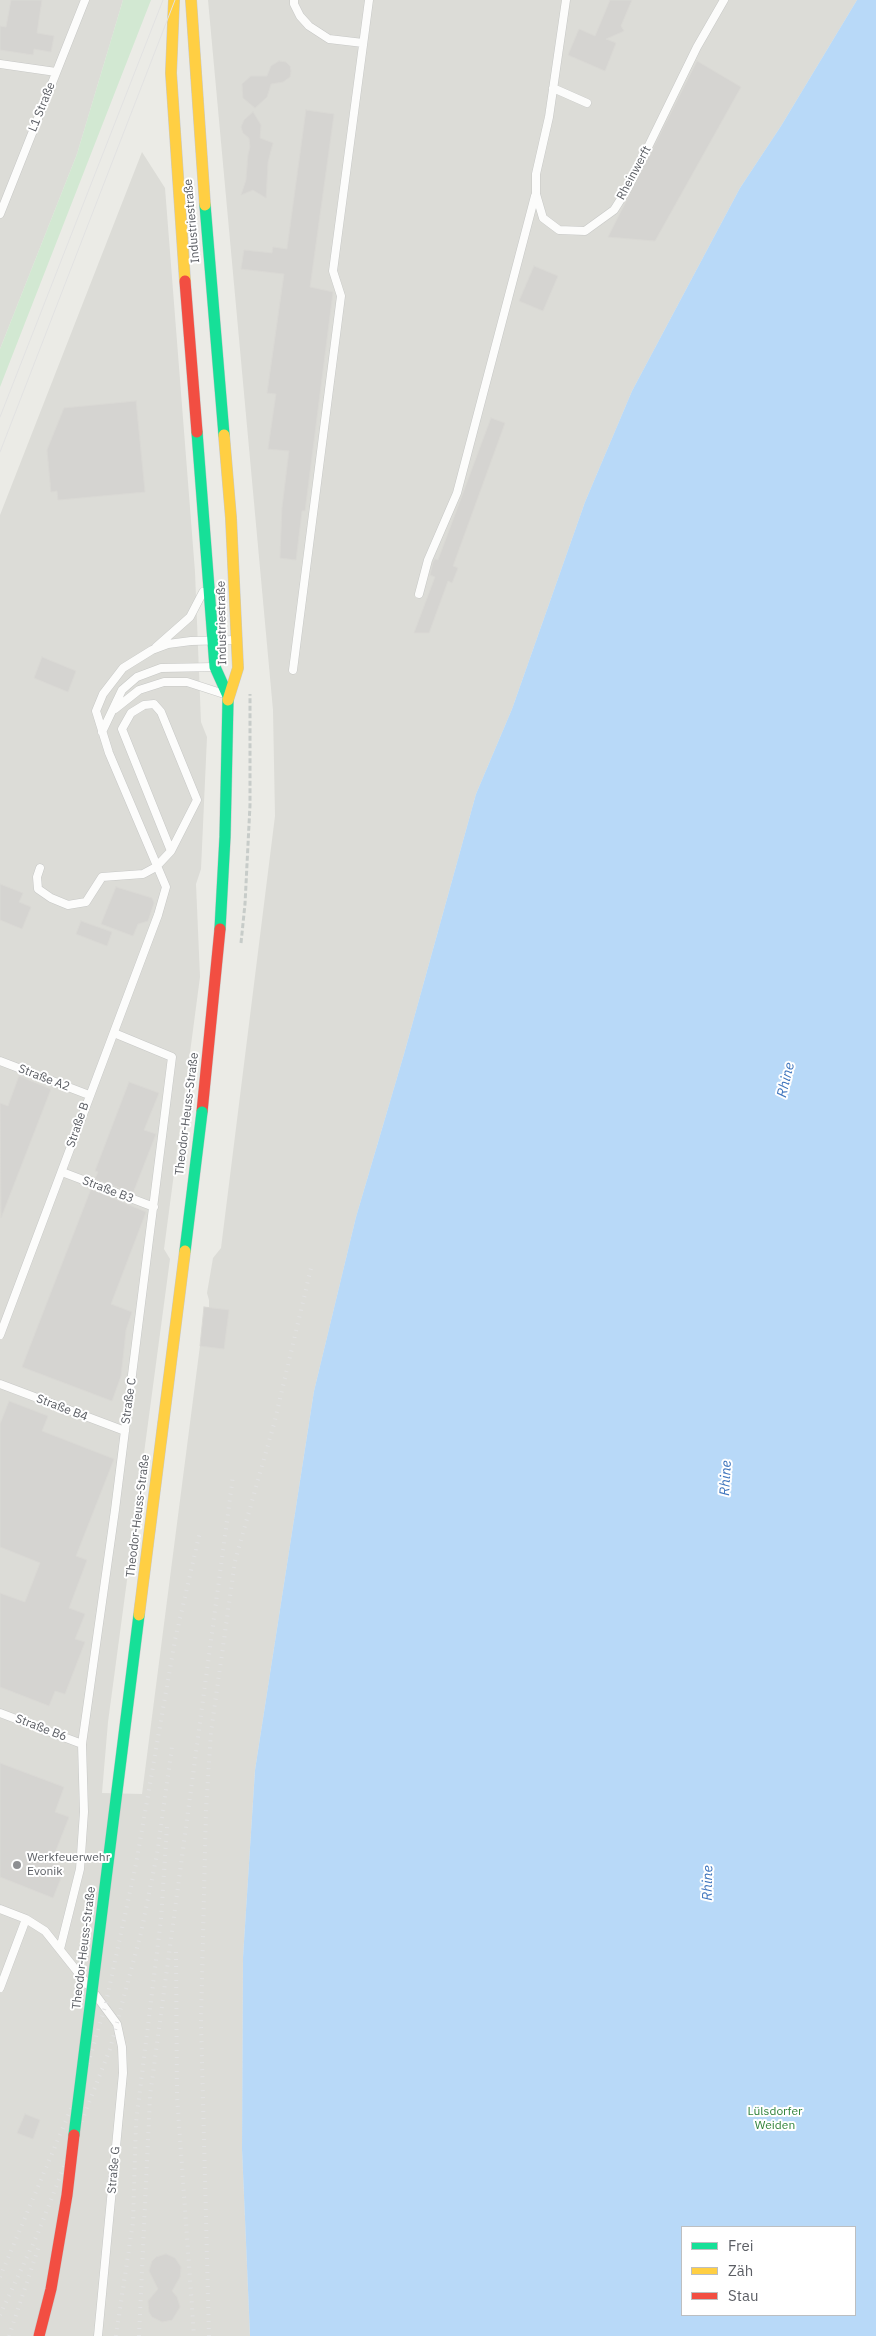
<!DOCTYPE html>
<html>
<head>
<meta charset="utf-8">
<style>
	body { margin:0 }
	#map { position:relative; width:876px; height:2336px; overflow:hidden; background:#ebebe6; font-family:"IBM Plex Sans",sans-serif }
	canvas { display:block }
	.legend { position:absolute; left:681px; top:2226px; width:175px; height:90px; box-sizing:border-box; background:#fff; border:1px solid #bdbfc1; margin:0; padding:6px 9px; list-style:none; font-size:15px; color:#5b5e64 }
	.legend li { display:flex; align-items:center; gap:10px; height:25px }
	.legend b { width:25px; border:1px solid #bdbfc1 }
</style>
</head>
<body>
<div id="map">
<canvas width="876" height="2336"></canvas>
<ul class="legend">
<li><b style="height:6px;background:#16e098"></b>Frei</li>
<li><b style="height:6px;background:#ffcf43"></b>Zäh</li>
<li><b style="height:6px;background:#f24e42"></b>Stau</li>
</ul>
</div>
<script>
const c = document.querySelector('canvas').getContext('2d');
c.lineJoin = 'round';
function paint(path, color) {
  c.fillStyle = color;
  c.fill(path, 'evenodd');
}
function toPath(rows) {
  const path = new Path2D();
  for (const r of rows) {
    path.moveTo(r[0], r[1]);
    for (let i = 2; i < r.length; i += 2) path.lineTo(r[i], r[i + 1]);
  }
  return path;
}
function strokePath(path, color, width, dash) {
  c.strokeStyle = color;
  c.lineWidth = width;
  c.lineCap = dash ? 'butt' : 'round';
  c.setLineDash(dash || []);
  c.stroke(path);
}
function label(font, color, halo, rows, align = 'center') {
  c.font = font + ' "IBM Plex Sans",sans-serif';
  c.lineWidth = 4;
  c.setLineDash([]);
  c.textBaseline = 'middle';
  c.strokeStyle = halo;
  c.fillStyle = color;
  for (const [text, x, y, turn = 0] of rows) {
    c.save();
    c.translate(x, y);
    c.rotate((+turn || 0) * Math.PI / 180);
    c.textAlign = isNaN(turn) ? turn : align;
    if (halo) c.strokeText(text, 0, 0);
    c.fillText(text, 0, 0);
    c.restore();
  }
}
const industrial = toPath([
	[0,0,123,0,77,154,0,349],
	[208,0,857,0,781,126,740,188,632,391,585,502,512,709,476,794,404,1054,356,1217,314,1391,255,1770,243,1957,242,2149,250,2336,0,2336,0,515,142,152,165,188,195,572,201,722,207,737,201,869,196,884,200,977,164,1249,170,1259,108,1722,102,1793,142,1794,205,1307,209,1307,209,1300,207,1293,213,1258,221,1248,275,816,273,710]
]);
const green = toPath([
	[123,0,151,0,0,387,0,349,77,154]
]);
const water = toPath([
	[857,0,876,0,876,2336,250,2336,242,2149,243,1957,255,1770,314,1391,356,1217,404,1054,476,794,512,709,585,502,632,391,740,188,781,126],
	[682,2227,855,2227,855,2315,682,2315]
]);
const building = toPath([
	[11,0,42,0,37,33,54,36,51,52,34,49,33,55,0,50,0,26,6,27,11,0],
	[610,0,632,0,621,26,624,31,606,39,616,43,605,71,568,55,579,29,595,36,610,0],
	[279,61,286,62,290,66,291,71,290,77,283,82,271,84,267,97,255,108,243,98,242,84,251,76,267,76,271,66,279,61],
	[697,61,741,87,655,241,608,237,697,61],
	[306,110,334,114,310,287,333,292,305,511,302,511,296,560,280,558,282,508,289,451,268,449,276,394,267,393,284,274,241,269,244,250,272,253,273,247,287,249,306,110],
	[253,112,261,125,260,138,273,143,268,162,266,198,253,190,241,195,246,180,248,155,250,147,249,138,243,133,241,127,244,120,253,112],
	[534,266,558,276,543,311,519,301,534,266],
	[136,401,145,492,58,500,57,491,51,492,47,450,64,408,136,401],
	[491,418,505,423,453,566,458,568,452,583,448,581,429,633,414,633,435,577,430,575,433,562,435,559,438,560,491,418],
	[42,657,76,671,68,692,34,678,42,657],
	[0,884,23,893,19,902,31,907,22,929,0,920,0,884],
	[116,887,152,898,154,903,148,921,138,924,133,936,101,924,116,887],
	[81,921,112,932,107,946,76,934,81,921],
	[19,1076,51,1089,1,1218,0,1103,8,1106,19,1076],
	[129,1082,159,1093,144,1130,156,1134,133,1193,95,1179,98,1172,95,1171,129,1082],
	[91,1189,146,1212,111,1304,132,1312,126,1330,121,1376,112,1401,22,1367,91,1189],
	[204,1307,229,1310,224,1349,200,1346,204,1307],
	[9,1401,48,1416,42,1431,114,1459,76,1556,87,1560,69,1608,85,1614,75,1639,85,1642,65,1694,55,1691,49,1706,0,1687,0,1593,25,1602,40,1563,0,1547,0,1424,9,1401],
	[0,1763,64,1787,55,1812,69,1817,51,1863,65,1868,53,1898,0,1877,0,1763],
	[25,2114,40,2120,33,2139,17,2133,25,2114],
	[166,2254,175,2258,181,2267,180,2277,172,2291,177,2297,180,2307,172,2320,162,2322,152,2317,149,2312,148,2301,158,2289,149,2271,152,2261,156,2257,166,2254]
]);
const path = toPath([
	[241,943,245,904,250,805,250,694]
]);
const lane = toPath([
	[294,0,294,4,300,16,309,26,329,39,363,43],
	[566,0,549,117,536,174,536,194,543,218,559,230,585,231,614,210,628,188,697,47,724,0],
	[0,64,56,72],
	[553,88,587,103],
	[0,214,85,0],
	[419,594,428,560,457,493,535,196],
	[156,647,190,617,203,592],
	[293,670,341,296,333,271,369,0],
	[115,709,139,690,164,682,187,682,221,693],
	[102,732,122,690,137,677,161,668,214,667],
	[40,868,37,877,38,889,51,898,68,905,86,902,102,877,143,874,156,867,171,851,122,729,131,713,144,705,154,704,161,712,197,800,171,851],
	[0,1061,89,1095],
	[62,1172,154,1207],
	[0,1335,158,915,166,887,109,753,96,711,103,694,123,668,152,650,168,644,191,641,235,640],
	[0,1384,125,1431],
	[0,1713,82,1744],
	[0,1909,26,1919,45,1931,88,1985],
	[60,1949,80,1869,84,1812,82,1744,115,1510,172,1057,114,1033],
	[0,1988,26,1919],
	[95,1994,117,2024,122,2047,123,2073,98,2336]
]);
const fast = toPath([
	[205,205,224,435],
	[197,432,215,667,228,696],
	[220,929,225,837,228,700]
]);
const slow = toPath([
	[174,0,171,73,185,281],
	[191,0,205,205],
	[224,435,231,518,238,668,228,700]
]);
const jam = toPath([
	[185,281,197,432],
	[202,1112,220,929]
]);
const tram = toPath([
	[0,417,163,0],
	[0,452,175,0]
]);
const rail = toPath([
	[176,1952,177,2096,194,2336],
	[0,2277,83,2080,105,2007,136,1864,175,1640,200,1532],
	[0,2315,38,2233,110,2049,141,1933,157,1854,172,1747],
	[9,2336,39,2246],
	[116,2336,133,2222,136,2123,161,1919,167,1827],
	[139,2336,150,2096,233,1476],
	[209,2336,201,2022,206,1809,211,1732,235,1561,274,1424,312,1264]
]);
const fastBridge = toPath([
	[185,1251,202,1112],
	[74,2135,139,1615]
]);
const slowBridge = toPath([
	[139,1615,185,1251]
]);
const jamBridge = toPath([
	[39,2336,51,2289,67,2195,74,2135]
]);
const markers = [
	[17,1865,5,"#8d8f92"]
];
const streetNames = [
	["L1 Straße",42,107,-68],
	["Rheinwerft",634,173,-62],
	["Industriestraße",192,221,-95],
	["Industriestraße",222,623,-91],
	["Straße A2",44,1078,21],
	["Theodor-Heuss-Straße",187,1114,-83],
	["Straße B",78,1125,-71],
	["Straße B3",108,1190,21],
	["Straße C",129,1401,-82],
	["Straße B4",62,1408,21],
	["Theodor-Heuss-Straße",138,1516,-83],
	["Straße B6",41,1728,21],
	["Theodor-Heuss-Straße",84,1948,-83],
	["Straße G",114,2170,-85]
];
const poiNames = [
	["Werkfeuerwehr",27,1858],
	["Evonik",27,1872]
];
const parkNames = [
	["Lülsdorfer",775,2112],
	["Weiden",775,2126]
];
const waterNames = [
	["Rhine",786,1080,-76],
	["Rhine",726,1478,-87],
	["Rhine",708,1883,-89]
];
paint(industrial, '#dcdcd7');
paint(green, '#d2e8d2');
paint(water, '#b8d9f8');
paint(building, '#d5d4d1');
strokePath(building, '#dad9d5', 1);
strokePath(lane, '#c7c8c6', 9);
strokePath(fast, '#c8c8c8', 12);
strokePath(slow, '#c8c8c8', 12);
strokePath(jam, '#c8c8c8', 12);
strokePath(path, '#c7ccc9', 3, [5, 2.5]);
strokePath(lane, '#fcfcfb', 8);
strokePath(fast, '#16e098', 11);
strokePath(slow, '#ffcf43', 11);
strokePath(jam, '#f24e42', 11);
strokePath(tram, '#e2e2e2', 1);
strokePath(rail, '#e2e2e2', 4, [1, 6]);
strokePath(fastBridge, '#c8c8c8', 12, []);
strokePath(slowBridge, '#c8c8c8', 12, []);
strokePath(jamBridge, '#c8c8c8', 12, []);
strokePath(fastBridge, '#16e098', 11);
strokePath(slowBridge, '#ffcf43', 11);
strokePath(jamBridge, '#f24e42', 11);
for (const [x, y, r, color] of markers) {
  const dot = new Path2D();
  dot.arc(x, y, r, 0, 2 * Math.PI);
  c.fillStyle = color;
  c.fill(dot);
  strokePath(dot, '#fff', 2);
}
label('12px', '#5b5e64', '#fff', streetNames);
label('12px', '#5b5e64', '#fff', poiNames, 'left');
label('12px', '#32843b', '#fff', parkNames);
label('italic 14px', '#3f75bd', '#fff', waterNames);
</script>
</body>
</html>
